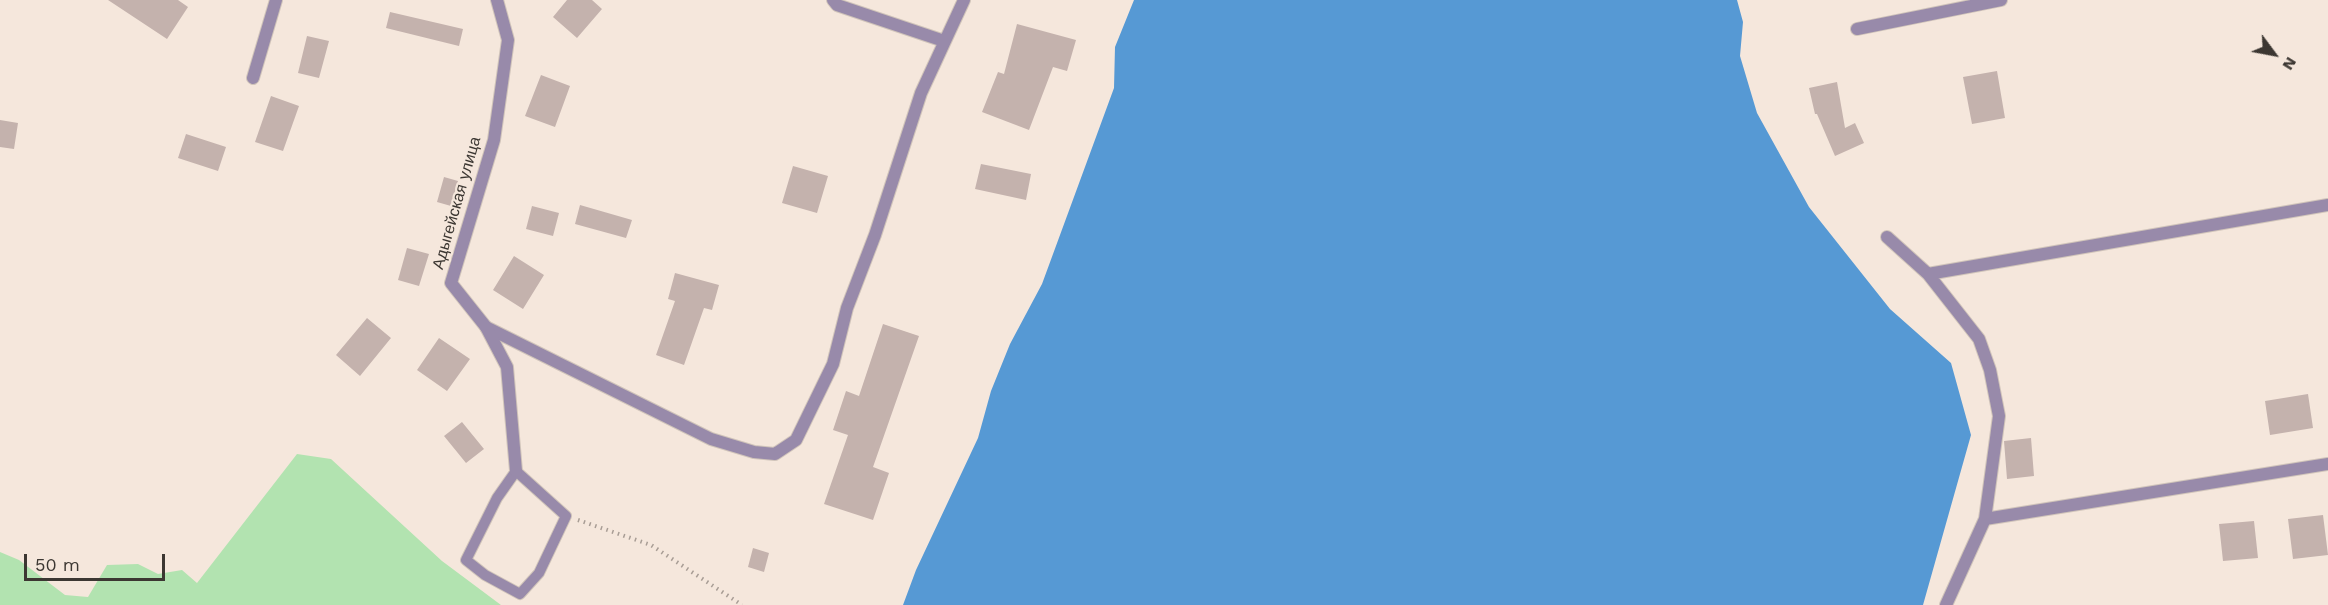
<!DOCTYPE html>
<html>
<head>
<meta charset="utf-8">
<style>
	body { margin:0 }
	#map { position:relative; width:2328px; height:605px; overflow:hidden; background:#f5e7dc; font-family:"Work Sans",sans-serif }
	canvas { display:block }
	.north { position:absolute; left:2244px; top:24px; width:60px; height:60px; -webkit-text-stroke:4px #f5e7dc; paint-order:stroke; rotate:122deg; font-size:16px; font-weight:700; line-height:24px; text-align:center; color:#3c3732 }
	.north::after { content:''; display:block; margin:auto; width:21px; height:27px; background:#3c3732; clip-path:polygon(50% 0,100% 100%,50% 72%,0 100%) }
	.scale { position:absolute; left:24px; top:554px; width:141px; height:27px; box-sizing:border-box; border:3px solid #3c3732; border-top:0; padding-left:8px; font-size:18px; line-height:21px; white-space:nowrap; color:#3c3732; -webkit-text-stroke:4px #f5e7dc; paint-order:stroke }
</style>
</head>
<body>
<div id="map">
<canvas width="2328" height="605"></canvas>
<div class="north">N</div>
<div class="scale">50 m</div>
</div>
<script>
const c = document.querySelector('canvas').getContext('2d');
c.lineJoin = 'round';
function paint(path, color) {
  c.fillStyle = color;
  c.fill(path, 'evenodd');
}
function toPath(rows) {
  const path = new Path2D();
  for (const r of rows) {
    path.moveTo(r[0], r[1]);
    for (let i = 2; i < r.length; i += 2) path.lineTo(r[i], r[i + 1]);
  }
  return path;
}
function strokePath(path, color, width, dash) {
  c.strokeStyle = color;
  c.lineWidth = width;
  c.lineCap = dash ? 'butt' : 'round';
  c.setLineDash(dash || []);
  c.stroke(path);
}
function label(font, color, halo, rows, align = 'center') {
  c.font = font + ' "Work Sans",sans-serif';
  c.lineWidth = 4.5;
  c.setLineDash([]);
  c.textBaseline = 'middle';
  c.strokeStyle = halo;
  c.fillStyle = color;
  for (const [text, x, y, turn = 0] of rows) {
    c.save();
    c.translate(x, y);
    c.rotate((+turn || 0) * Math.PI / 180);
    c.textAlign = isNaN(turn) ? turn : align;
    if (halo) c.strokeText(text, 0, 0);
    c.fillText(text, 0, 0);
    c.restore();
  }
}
const green = toPath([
	[297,454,331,459,442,561,501,605,0,605,0,552,19,560,65,595,88,597,107,565,138,564,158,574,182,570,197,583]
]);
const water = toPath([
	[1134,0,1737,0,1743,22,1740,56,1757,113,1809,207,1890,309,1951,363,1971,435,1923,605,903,605,916,570,978,438,991,391,1010,344,1042,284,1114,88,1115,47]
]);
const building = toPath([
	[108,0,178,0,188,7,167,39],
	[567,0,592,0,602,9,577,38,553,17],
	[390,12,463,29,459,46,386,28],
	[1017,24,1076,40,1067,71,1053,67,1029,130,982,112,998,72,1004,74],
	[307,36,329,41,319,78,298,73],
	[1997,71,2005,118,1972,124,1963,77],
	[541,75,570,86,555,127,525,116],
	[1837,82,1845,128,1855,123,1864,143,1835,156,1817,114,1815,114,1809,88],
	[271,96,299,106,283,151,255,142],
	[0,120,18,123,14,149,0,147],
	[186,134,226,147,218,171,178,158],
	[981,164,1031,174,1026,200,975,189],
	[793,166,828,176,817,213,782,203],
	[444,177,458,181,451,206,437,202],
	[580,205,632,220,626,238,575,224],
	[532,206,559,213,553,236,526,229],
	[407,248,429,254,419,286,398,280],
	[514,256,544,275,523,309,493,290],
	[675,273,719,285,712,310,704,308,684,365,656,355,675,301,668,299],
	[367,318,391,338,360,376,336,355],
	[883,324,919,336,873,467,889,473,873,520,824,504,848,435,833,430,846,391,859,396],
	[439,338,470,359,447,391,417,370],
	[2308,394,2313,428,2270,435,2265,401],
	[462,422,484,449,466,463,444,436],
	[2031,438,2034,476,2007,479,2004,441],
	[2323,515,2328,555,2293,559,2288,519],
	[2254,521,2258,558,2223,561,2219,524],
	[753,548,769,553,764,572,748,567]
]);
const path = toPath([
	[578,520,651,545,742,605]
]);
const service = toPath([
	[516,471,566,516,539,573,520,594,485,575,466,560,497,498,516,471]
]);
const minor = toPath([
	[833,0,837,5,944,41],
	[1857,29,2001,0],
	[253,78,276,0],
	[1887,237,1928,274,2328,205],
	[1928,274,1979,339,1990,370,1999,416,1985,519,1946,605],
	[486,327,711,439,754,452,775,454,796,440,833,364,847,308,875,235,921,93,964,0],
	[1985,519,2328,464]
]);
const tertiary = toPath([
	[497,0,508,40,494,140,451,283,486,327,507,367,516,471]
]);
const streetNames = [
	["Адыгейская улица",457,203,-74]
];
paint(green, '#b2e3b0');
paint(water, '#5699d4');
paint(building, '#c4b2ad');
strokePath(service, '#d0c4ba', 12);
strokePath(minor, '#d0c4ba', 14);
strokePath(tertiary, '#d0c4ba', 14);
strokePath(path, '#a89d95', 4, [1.5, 4.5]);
strokePath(service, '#988aaa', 10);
strokePath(minor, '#988aaa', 12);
strokePath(tertiary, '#988aaa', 12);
label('16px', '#3c3732', '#f5e7dc', streetNames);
</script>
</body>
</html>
